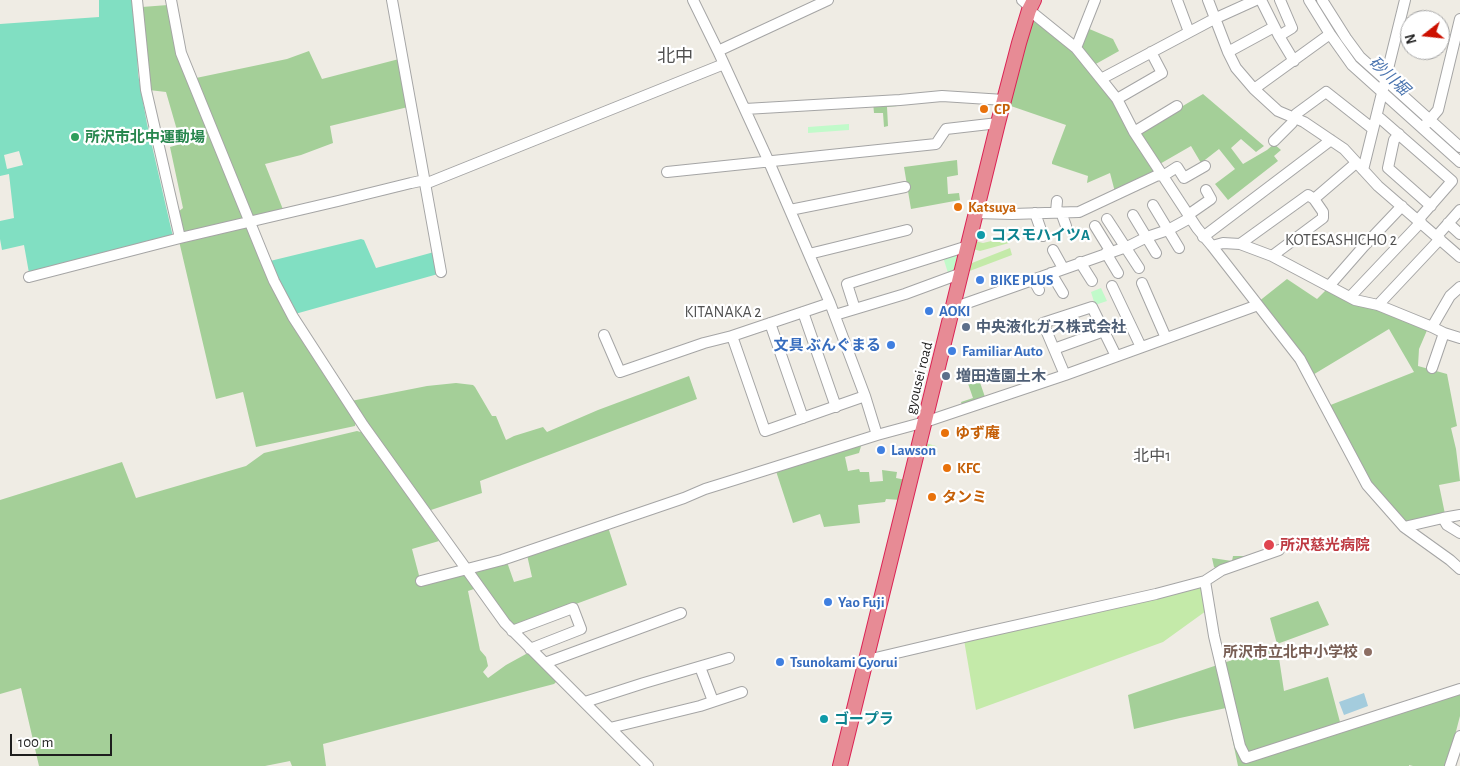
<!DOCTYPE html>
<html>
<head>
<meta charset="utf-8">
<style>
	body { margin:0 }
	#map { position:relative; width:1460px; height:766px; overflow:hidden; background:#efece4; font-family:"Alegreya Sans",sans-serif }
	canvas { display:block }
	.north { position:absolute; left:1400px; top:10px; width:50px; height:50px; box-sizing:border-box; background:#fff; border:1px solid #a5a5a5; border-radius:50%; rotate:254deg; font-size:14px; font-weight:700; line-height:20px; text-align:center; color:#1e1e1e }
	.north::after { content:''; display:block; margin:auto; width:18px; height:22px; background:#cc1000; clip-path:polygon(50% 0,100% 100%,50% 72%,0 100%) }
	.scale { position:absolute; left:10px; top:734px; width:102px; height:22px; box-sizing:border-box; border:2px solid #1e1e1e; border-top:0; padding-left:6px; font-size:15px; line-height:18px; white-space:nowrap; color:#1e1e1e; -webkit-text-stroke:4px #fff; paint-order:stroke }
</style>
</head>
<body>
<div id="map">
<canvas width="1460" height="766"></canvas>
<div class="north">N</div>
<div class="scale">100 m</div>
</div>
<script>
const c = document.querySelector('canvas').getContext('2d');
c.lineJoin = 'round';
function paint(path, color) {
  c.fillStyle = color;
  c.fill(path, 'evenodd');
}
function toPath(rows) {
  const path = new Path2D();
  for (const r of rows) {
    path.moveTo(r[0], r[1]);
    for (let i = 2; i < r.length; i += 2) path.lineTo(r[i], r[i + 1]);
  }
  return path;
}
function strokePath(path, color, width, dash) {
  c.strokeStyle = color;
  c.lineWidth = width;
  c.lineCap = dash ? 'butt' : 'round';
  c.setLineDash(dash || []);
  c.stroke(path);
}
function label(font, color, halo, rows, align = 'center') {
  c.font = font + ' "Alegreya Sans","Noto Sans JP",sans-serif';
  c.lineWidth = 4.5;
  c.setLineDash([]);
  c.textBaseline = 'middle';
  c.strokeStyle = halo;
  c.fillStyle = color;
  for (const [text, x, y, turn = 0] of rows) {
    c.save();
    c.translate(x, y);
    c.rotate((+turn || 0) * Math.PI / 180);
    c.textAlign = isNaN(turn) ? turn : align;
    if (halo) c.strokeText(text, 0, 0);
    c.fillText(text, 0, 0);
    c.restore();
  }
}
const grass = toPath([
	[1008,237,1009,243,980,251,973,249,975,241,983,243],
	[1010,248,1012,255,967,272,969,262,972,263],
	[925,443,936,446,938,452,930,454,923,452],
	[1201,587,1206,611,1163,642,976,710,964,640]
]);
const forest = toPath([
	[168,5,263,265,356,420,355,426,256,447,243,392,216,399,179,241,178,212,183,208,170,147,181,144,166,92,149,90,142,7],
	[1034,17,1070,48,1114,100,1156,173,1115,192,1110,173,1087,183,1088,176,1052,164,1052,162,1066,125,1008,105],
	[1087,28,1113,39,1119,51,1094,65,1080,47],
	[309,51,322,79,399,59,408,107,330,126,333,143,301,155,265,164,284,212,253,219,196,78,287,59],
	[1203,94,1264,146,1256,152,1241,139,1231,148,1243,164,1267,150,1274,144,1281,150,1274,156,1278,161,1228,200,1215,184,1235,169,1219,149,1201,163,1191,146,1158,165,1139,132],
	[898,101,898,106,887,107,888,126,884,127,883,113,874,113,873,102],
	[957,160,958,175,947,177,948,194,959,193,960,200,911,209,904,167],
	[1287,279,1317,299,1328,288,1428,328,1419,349,1418,366,1447,374,1457,426,1451,428,1456,449,1460,481,1439,485,1445,514,1406,523,1371,495,1328,406,1414,372,1389,329,1311,376,1258,302],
	[975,368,985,397,962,405,961,402,973,398,964,372],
	[689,376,697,399,480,481,482,493,428,511,351,401,427,386,456,383,473,385,475,387,492,416,496,416,506,440,514,436,543,427,547,432,598,410],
	[357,431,364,433,439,541,412,549,421,583,463,573,474,589,468,591,480,650,486,657,488,666,483,672,488,678,506,665,526,654,530,654,557,681,554,684,323,744,326,766,292,766,290,761,265,766,39,766,21,688,0,694,0,500,122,462,136,498,246,466,264,453],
	[862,443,859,453,845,457,848,471,859,469,860,472,869,472,870,482,883,481,882,470,897,472,896,478,906,480,901,500,886,499,885,502,858,505,860,523,824,527,820,514,793,523,776,471],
	[608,527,627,585,514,627,472,575,474,570,507,562,514,582,532,577,527,555],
	[1233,556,1244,556,1246,558,1217,569,1214,567,1212,558,1232,561],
	[1318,601,1329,625,1277,644,1270,618],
	[1277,645,1284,691,1328,677,1340,722,1460,686,1460,716,1447,766,1413,766,1409,765,1409,766,1238,766,1226,708,1180,718,1134,729,1128,695]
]);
const park = toPath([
	[849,124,849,130,808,133,808,127],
	[956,253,960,256,958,266,954,271,948,273,943,257],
	[1101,288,1107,301,1095,305,1091,292]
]);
const pitch = toPath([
	[99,0,135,0,138,74,147,124,173,237,29,273,24,245,2,250,0,239,0,221,14,218,9,174,0,176,0,24,99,17],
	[19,151,23,165,7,169,4,155],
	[361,239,364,240,376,268,434,252,438,274,295,314,270,261]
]);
const water = toPath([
	[1312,0,1318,0,1379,79,1377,85,1351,59],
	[1364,693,1368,706,1344,715,1339,702]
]);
const minor = toPath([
	[137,0,146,90,180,238],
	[171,0,181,53,264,257,274,281,293,317,363,425,505,623,648,766],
	[392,0,441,272],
	[693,0,718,51,769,162,830,303,865,396,877,435],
	[1022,0,1030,7],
	[1177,0,1189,32],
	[1208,0,1228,52,1236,68,1254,89,1278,111,1304,122,1344,149,1378,186,1460,257],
	[1261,0,1279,36,1294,61],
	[1309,0,1330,34,1352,65,1460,162],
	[1322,0,1346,38,1360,57,1460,147],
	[1029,10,1076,48,1101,79,1117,99,1134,132,1197,228,1212,246,1300,359,1367,485,1404,527,1450,560,1460,569],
	[1279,36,1292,28,1280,0],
	[1076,48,1095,0],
	[718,51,828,0],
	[1228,52,1274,27],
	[1101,79,1214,19,1256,0],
	[1254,89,1330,34],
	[1117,99,1162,73,1151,52],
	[745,109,900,100,942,96,1004,100],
	[1377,116,1381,119,1452,181,1418,220],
	[1426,124,1438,110,1460,19],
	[1134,132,1177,106],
	[1399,134,1394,140,1388,168,1431,206],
	[1274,141,1292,123,1296,114,1326,92,1373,129],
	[1363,170,1405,0],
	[667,172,936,144,946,129,998,123],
	[425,184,724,64],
	[1314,199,1356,163],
	[1153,205,1179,248],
	[790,210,905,187],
	[1056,212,1057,201],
	[1061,212,1066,226],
	[976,213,1012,214,1079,212,1158,175,1163,176,1177,167,1184,178,1205,166],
	[1035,213,1043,236],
	[1133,215,1156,253],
	[1188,215,1211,199,1206,190],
	[1107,219,1139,268],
	[1448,223,1460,234],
	[1095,226,1111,252],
	[1437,236,1460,210],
	[1203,237,1331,140],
	[1240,244,1272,256,1355,300,1378,305,1432,327,1444,333,1460,338],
	[1212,246,1223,243,1240,244,1308,195,1314,199,1323,212,1323,218,1272,256],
	[1053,250,1063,268],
	[1106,253,1118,273],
	[809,254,907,230],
	[1080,262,1092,281],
	[962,273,905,294,855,309,847,284,968,246],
	[1051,273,1063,293],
	[29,277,180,238,338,201,411,183,425,180],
	[1033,279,1039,290],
	[1142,283,1166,338],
	[1112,286,1141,347],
	[1329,286,1364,246,1402,206],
	[1350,297,1421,222],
	[1378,305,1440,239],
	[953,308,1129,246,1147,237,1168,230,1190,218],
	[803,312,836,407],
	[835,315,855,309],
	[770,323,803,418],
	[1432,327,1450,296,1460,287],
	[604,335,620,372,704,343,732,336,830,303],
	[732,336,765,431,865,396],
	[1054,349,1104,331],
	[1432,368,1444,333],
	[1065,375,1043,323,1092,307,1116,356],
	[1460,515,1443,518,1447,525,1460,533],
	[1404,527,1443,518],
	[421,581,502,560,684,498,705,489,734,480,877,435,925,422,1065,375,1258,305],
	[1205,581,1214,636,1240,746,1246,758,1460,689],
	[512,631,573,608,581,629,530,649],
	[867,660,973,635,1156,594,1205,581,1222,570,1279,550],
	[545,663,681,613],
	[700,667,713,701],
	[585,702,644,683,729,658],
	[610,728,700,706,742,692],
	[1450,766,1460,736]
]);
const highway = toPath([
	[840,766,998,123,1019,43,1029,10,1034,0]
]);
const markers = [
	[984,109,5,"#e8710a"],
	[75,137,5,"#2e9e5b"],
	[958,207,5,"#e8710a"],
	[981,235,5,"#0f9aa8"],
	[980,280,5,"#3f7fe0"],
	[929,311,5,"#3f7fe0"],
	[966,327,5,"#5c6f8a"],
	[891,345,5,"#3f7fe0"],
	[952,351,5,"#3f7fe0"],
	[946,376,5,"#5c6f8a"],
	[945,433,5,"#e8710a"],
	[881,450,5,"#3f7fe0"],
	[947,468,5,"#e8710a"],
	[932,497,5,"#e8710a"],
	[1269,545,6,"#e0444e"],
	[828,602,5,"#3f7fe0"],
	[1368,652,5,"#8d6e63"],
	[780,662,5,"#3f7fe0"],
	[824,719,5,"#0f9aa8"]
];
const foodNames = [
	["CP",994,109],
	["Katsuya",968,207],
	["ゆず庵",955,433],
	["KFC",957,468],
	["タンミ",942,497]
];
const leisureNames = [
	["所沢市北中運動場",85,137]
];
const cultureNames = [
	["コスモハイツA",991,235],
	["ゴープラ",834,719]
];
const shopNames = [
	["BIKE PLUS",990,280],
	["AOKI",939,311],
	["文具 ぶんぐまる",881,345,"right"],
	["Familiar Auto",962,351],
	["Lawson",891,450],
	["Yao Fuji",838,602],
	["Tsunokami Gyorui",790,662]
];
const serviceNames = [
	["中央液化ガス株式会社",976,327],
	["増田造園土木",956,376]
];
const streetNames = [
	["gyousei road",919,378,-76]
];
const healthNames = [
	["所沢慈光病院",1280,545]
];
const educationNames = [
	["所沢市立北中小学校",1358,652]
];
const waterNames = [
	["砂川堀",1389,76,43]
];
const neighbourhoodNames = [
	["KOTESASHICHO 2",1341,240],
	["KITANAKA 2",723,312],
	["北中1",1152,456]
];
const quarterNames = [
	["北中",675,57]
];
paint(grass, '#c4eaa9');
paint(forest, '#a4cf98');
paint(park, '#c1faca');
paint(pitch, '#81dfc2');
paint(water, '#a4ccdd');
strokePath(minor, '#a5a5a5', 12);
strokePath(highway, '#db2354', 16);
strokePath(minor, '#fff', 10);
strokePath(highway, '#e78b95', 14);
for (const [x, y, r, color] of markers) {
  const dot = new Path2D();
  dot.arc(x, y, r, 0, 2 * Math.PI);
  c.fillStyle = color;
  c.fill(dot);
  strokePath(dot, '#fff', 2);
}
label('bold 15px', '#c56008', '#fff', foodNames, 'left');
label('bold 15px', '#27864d', '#fff', leisureNames, 'left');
label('bold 15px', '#0d838f', '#fff', cultureNames, 'left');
label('bold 15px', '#366cbe', '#fff', shopNames, 'left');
label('bold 15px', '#4e5e75', '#fff', serviceNames, 'left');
label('15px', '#1e1e1e', '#fff', streetNames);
label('bold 15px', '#be3a42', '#fff', healthNames, 'left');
label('bold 15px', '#785e54', '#fff', educationNames, 'right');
label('italic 16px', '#4a74af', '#fff', waterNames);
label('16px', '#515151', '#fff', neighbourhoodNames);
label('18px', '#515151', '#fff', quarterNames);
</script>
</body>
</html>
